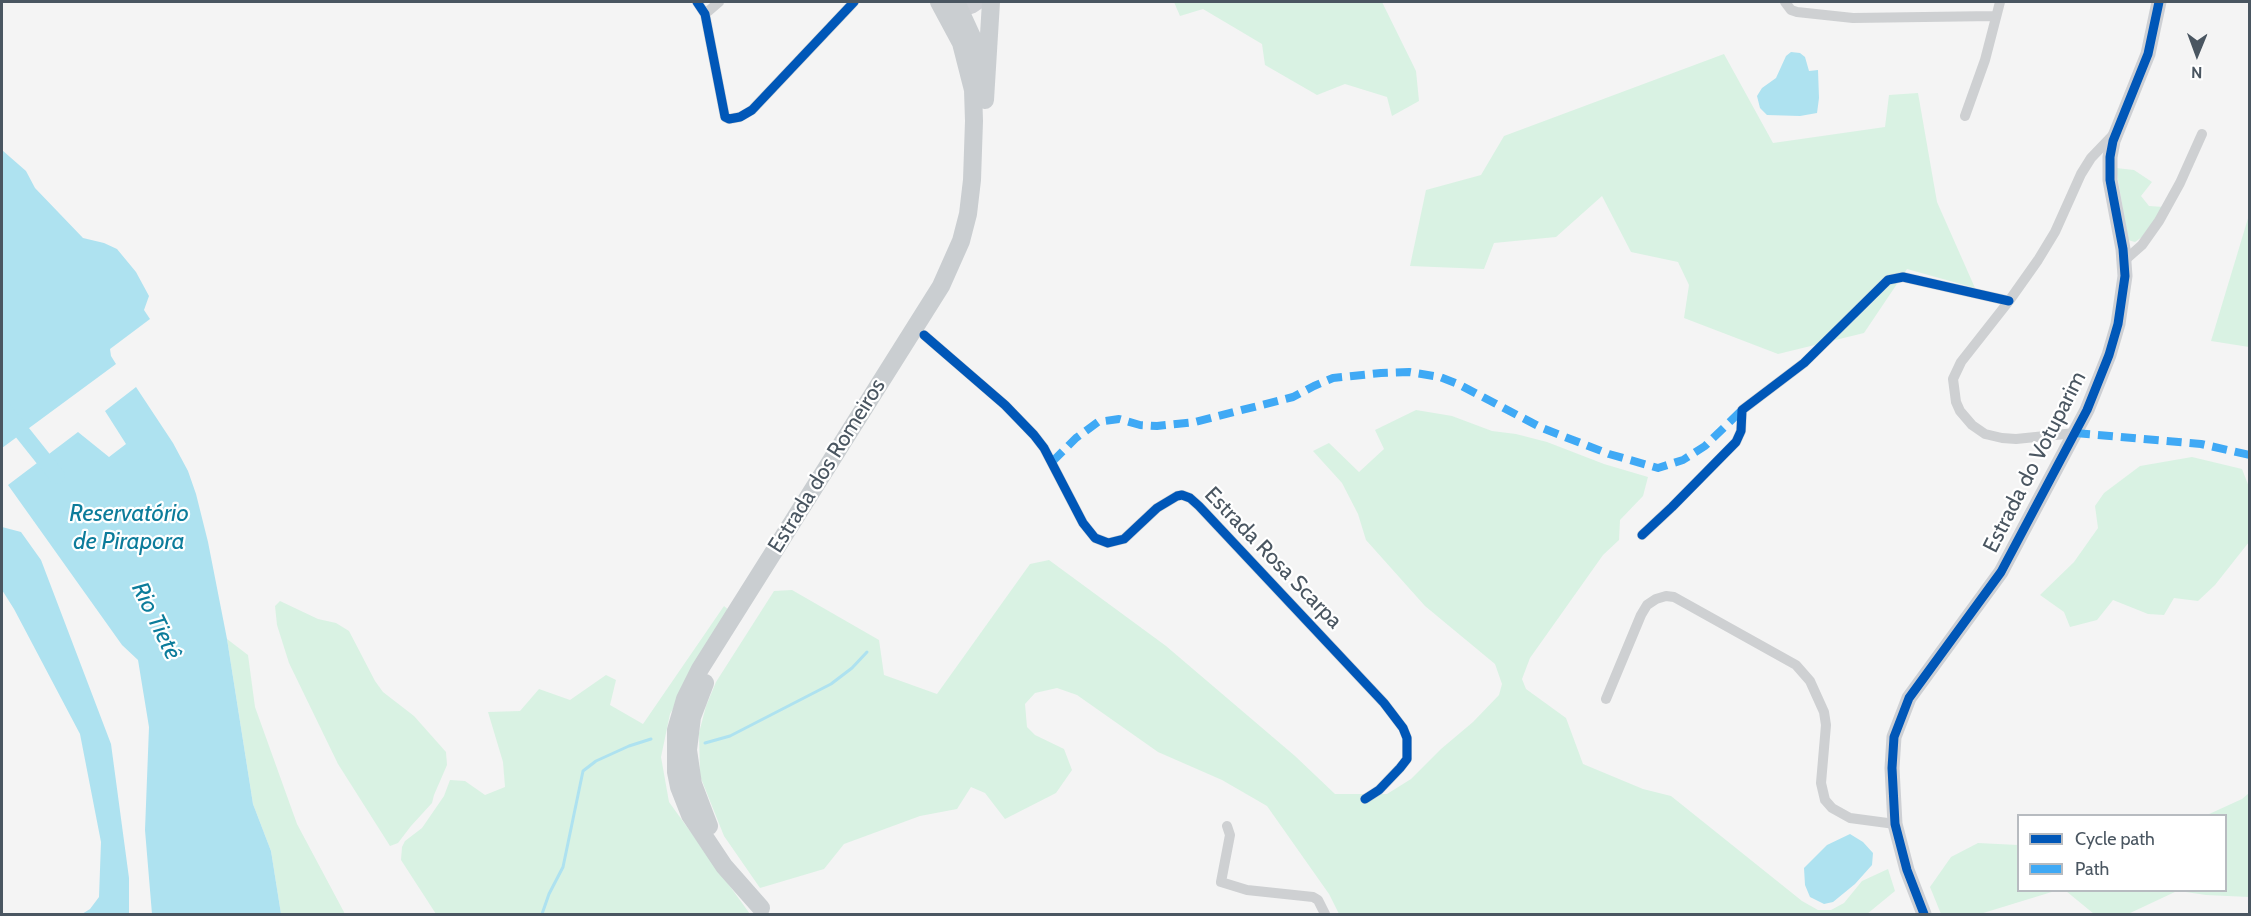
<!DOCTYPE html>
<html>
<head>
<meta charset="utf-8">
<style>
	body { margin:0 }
	#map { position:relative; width:2251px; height:916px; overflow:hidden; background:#f4f4f4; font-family:Cabin,sans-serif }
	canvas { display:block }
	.frame { position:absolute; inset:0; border:3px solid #4a5661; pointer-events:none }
	.legend { position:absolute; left:2017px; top:814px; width:210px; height:78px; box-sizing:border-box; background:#fff; border:2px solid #b7bbc0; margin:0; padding:8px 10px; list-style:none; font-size:18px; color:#4a5661 }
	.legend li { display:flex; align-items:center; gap:12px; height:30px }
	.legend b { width:30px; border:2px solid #b7bbc0 }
	.north { position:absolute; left:2167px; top:24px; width:60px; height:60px; -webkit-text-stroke:4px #fff; paint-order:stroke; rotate:181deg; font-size:16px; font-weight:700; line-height:24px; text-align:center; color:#4a5661 }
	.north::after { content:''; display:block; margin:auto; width:21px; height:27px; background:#4a5661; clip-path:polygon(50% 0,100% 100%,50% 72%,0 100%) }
</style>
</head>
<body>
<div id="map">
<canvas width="2251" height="916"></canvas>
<div class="frame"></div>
<ul class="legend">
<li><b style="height:8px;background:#0057b8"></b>Cycle path</li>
<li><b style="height:8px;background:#3fa9f5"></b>Path</li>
</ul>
<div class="north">N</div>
</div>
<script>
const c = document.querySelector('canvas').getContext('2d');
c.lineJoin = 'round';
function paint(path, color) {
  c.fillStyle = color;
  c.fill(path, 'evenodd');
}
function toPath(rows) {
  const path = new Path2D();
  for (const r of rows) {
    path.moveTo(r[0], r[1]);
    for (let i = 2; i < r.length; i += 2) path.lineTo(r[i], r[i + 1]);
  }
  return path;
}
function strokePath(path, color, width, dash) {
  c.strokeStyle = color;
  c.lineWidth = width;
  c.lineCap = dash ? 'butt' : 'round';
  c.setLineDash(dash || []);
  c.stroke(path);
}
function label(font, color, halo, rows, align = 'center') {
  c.font = font + ' Cabin,sans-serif';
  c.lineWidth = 4.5;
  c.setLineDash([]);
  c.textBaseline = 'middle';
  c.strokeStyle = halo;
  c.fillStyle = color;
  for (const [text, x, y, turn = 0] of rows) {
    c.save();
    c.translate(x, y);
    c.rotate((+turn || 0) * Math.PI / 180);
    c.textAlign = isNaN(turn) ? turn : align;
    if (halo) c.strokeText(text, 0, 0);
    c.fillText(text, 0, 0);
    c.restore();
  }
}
const green = toPath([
	[1174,2,1382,2,1416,71,1419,101,1392,116,1387,97,1345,84,1317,95,1265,65,1262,44,1203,9,1180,16],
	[1724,54,1773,143,1885,127,1889,95,1918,93,1937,202,1975,288,1907,269,1864,333,1778,354,1684,318,1689,285,1678,262,1631,252,1602,196,1556,237,1494,243,1484,269,1410,266,1426,190,1481,175,1504,136],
	[2116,168,2134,170,2152,182,2141,196,2149,206,2164,207,2142,237,2135,242,2128,240],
	[2249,215,2250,347,2249,347,2211,341],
	[1416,410,1452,416,1492,431,1516,434,1547,442,1604,464,1648,477,1643,496,1620,520,1619,540,1603,555,1530,658,1522,679,1526,689,1566,718,1583,764,1643,789,1671,796,1802,901,1818,910,1831,910,1844,903,1862,881,1888,869,1895,891,1867,914,1339,914,1329,894,1267,806,1222,780,1158,752,1077,695,1057,688,1035,693,1025,704,1027,727,1035,735,1064,749,1072,770,1056,793,1005,819,985,793,971,787,957,809,920,816,844,844,824,869,760,888,724,836,700,776,699,733,706,706,716,682,774,591,792,590,879,640,884,675,937,694,1030,564,1049,560,1166,646,1295,756,1335,794,1387,794,1411,779,1441,749,1473,722,1499,695,1502,684,1495,664,1425,606,1366,540,1358,514,1342,483,1313,451,1329,443,1359,472,1384,449,1375,430],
	[2192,457,2242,469,2249,487,2249,542,2215,585,2198,601,2174,598,2164,615,2148,614,2113,600,2097,620,2070,627,2064,612,2040,595,2074,562,2098,528,2095,506,2104,493,2140,466],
	[280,601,318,619,336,623,349,631,375,681,383,692,414,716,446,752,447,765,434,795,432,803,411,826,398,843,390,846,338,764,289,663,277,625,275,606],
	[724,606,730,611,670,714,661,757,669,802,750,914,436,914,401,860,402,847,405,841,422,828,444,796,450,780,465,781,485,795,505,787,503,762,488,712,520,711,539,689,570,700,606,675,616,680,610,705,643,724],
	[227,639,248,655,255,707,297,824,345,914,281,914,271,851,253,804],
	[2249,793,2249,897,2206,895,2179,891,2226,890,2226,816,2207,815,2242,799],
	[1978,843,2018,845,2018,890,2055,891,1980,914,1941,914,1930,887,1951,857],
	[2066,891,2177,891,2128,914,2094,914]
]);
const water = toPath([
	[1791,52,1800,53,1805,57,1809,71,1818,70,1819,98,1817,113,1800,116,1767,115,1760,108,1757,96,1762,88,1776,78,1786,56],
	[2,150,26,171,35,188,83,238,104,243,117,249,136,272,149,296,144,310,150,319,110,349,111,356,116,364,2,448],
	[136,387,173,443,188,471,196,494,208,542,227,639,253,804,271,851,281,914,152,914,145,830,149,727,138,660,122,645,8,485,78,432,109,457,126,444,105,411],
	[2,527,21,532,41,560,111,744,129,878,129,914,82,914,90,909,99,897,101,842,80,734,14,609,2,590],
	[1850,834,1863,842,1873,853,1872,865,1855,884,1833,902,1824,904,1810,897,1805,885,1804,868,1827,845]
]);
const stream = toPath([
	[705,743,730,736,831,684,852,668,867,652],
	[542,914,549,894,563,867,583,771,596,761,629,746,651,739]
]);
const river = toPath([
	[2,407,57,476]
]);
const street = toPath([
	[697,2,705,14,725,117,729,119,740,117,752,110,854,2],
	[1785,2,1791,10,1797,12,1853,18,1995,16],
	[705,14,719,2],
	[1965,116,1985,60,2000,2],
	[2125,260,2142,245,2159,221,2180,183,2202,134],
	[924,335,1005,405,1034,435,1044,448,1083,523,1095,538,1108,543,1124,539,1157,508,1177,496,1182,495,1190,498,1199,506,1384,703,1403,728,1407,738,1407,759,1400,768,1379,790,1365,799],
	[2075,433,2016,439,2002,438,1985,434,1972,425,1960,411,1956,402,1953,379,1961,362,2009,301,2038,260,2055,232,2081,174,2091,158,2114,134],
	[1642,535,1672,507,1736,442,1741,431,1742,410,1804,363,1888,280,1903,277,2009,301],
	[1606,699,1641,615,1647,605,1656,599,1666,596,1674,597,1796,665,1810,681,1824,712,1826,725,1821,783,1825,800,1832,808,1850,818,1895,824],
	[1227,826,1230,835,1221,882,1247,890,1313,897,1318,900,1325,914]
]);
const secondary = toPath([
	[961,10,972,6,978,2],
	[1924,914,1907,870,1895,824,1892,768,1894,737,1909,698,2001,572,2087,410,2109,355,2118,324,2125,276,2123,249,2110,180,2110,157,2113,141,2148,54,2159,2]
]);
const primary = toPath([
	[956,2,973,39,983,78],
	[985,100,991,2],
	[705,683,692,717,688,750,693,784,709,826],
	[761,908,724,866,690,815,679,787,676,772,676,730,685,699,700,669,941,286,961,241,968,214,972,180,974,121,973,90,961,43,939,2]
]);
const quiet = toPath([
	[2075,433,2201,444,2250,455],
	[1052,462,1076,438,1098,422,1119,419,1140,425,1157,426,1195,422,1293,397,1314,386,1333,378,1381,373,1409,372,1440,377,1458,384,1542,428,1609,454,1658,468,1683,460,1705,446,1742,410]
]);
const cycleway = toPath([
	[697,2,705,14,725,117,729,119,740,117,752,110,854,2],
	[924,335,1005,405,1034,435,1044,448,1083,523,1095,538,1108,543,1124,539,1157,508,1177,496,1182,495,1190,498,1199,506,1384,703,1403,728,1407,738,1407,759,1400,768,1379,790,1365,799],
	[1642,535,1672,507,1736,442,1741,431,1742,410,1804,363,1888,280,1903,277,2009,301],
	[1924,914,1907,870,1895,824,1892,768,1894,737,1909,698,2001,572,2087,410,2109,355,2118,324,2125,276,2123,249,2110,180,2110,157,2113,141,2148,54,2159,2]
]);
const streetNames = [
	["Estrada do Votuparim",2035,462,-63],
	["Estrada dos Romeiros",827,466,-58],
	["Estrada Rosa Scarpa",1273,558,46]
];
const waterNames = [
	["Reservatório",129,514],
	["de Pirapora",129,542],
	["Rio Tietê",156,621,64]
];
paint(green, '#d9f2e3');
paint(water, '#aee2f0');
strokePath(stream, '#aee2f0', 3);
strokePath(river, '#aee2f0', 16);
strokePath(street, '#ced0d2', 10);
strokePath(secondary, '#ced0d4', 15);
strokePath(primary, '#caced1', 18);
strokePath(quiet, '#3fa9f5', 8, [15, 8]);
strokePath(cycleway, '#0057b8', 9);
label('22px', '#4a5661', '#fff', streetNames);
label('italic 24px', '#0c7c9b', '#fff', waterNames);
</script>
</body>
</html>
